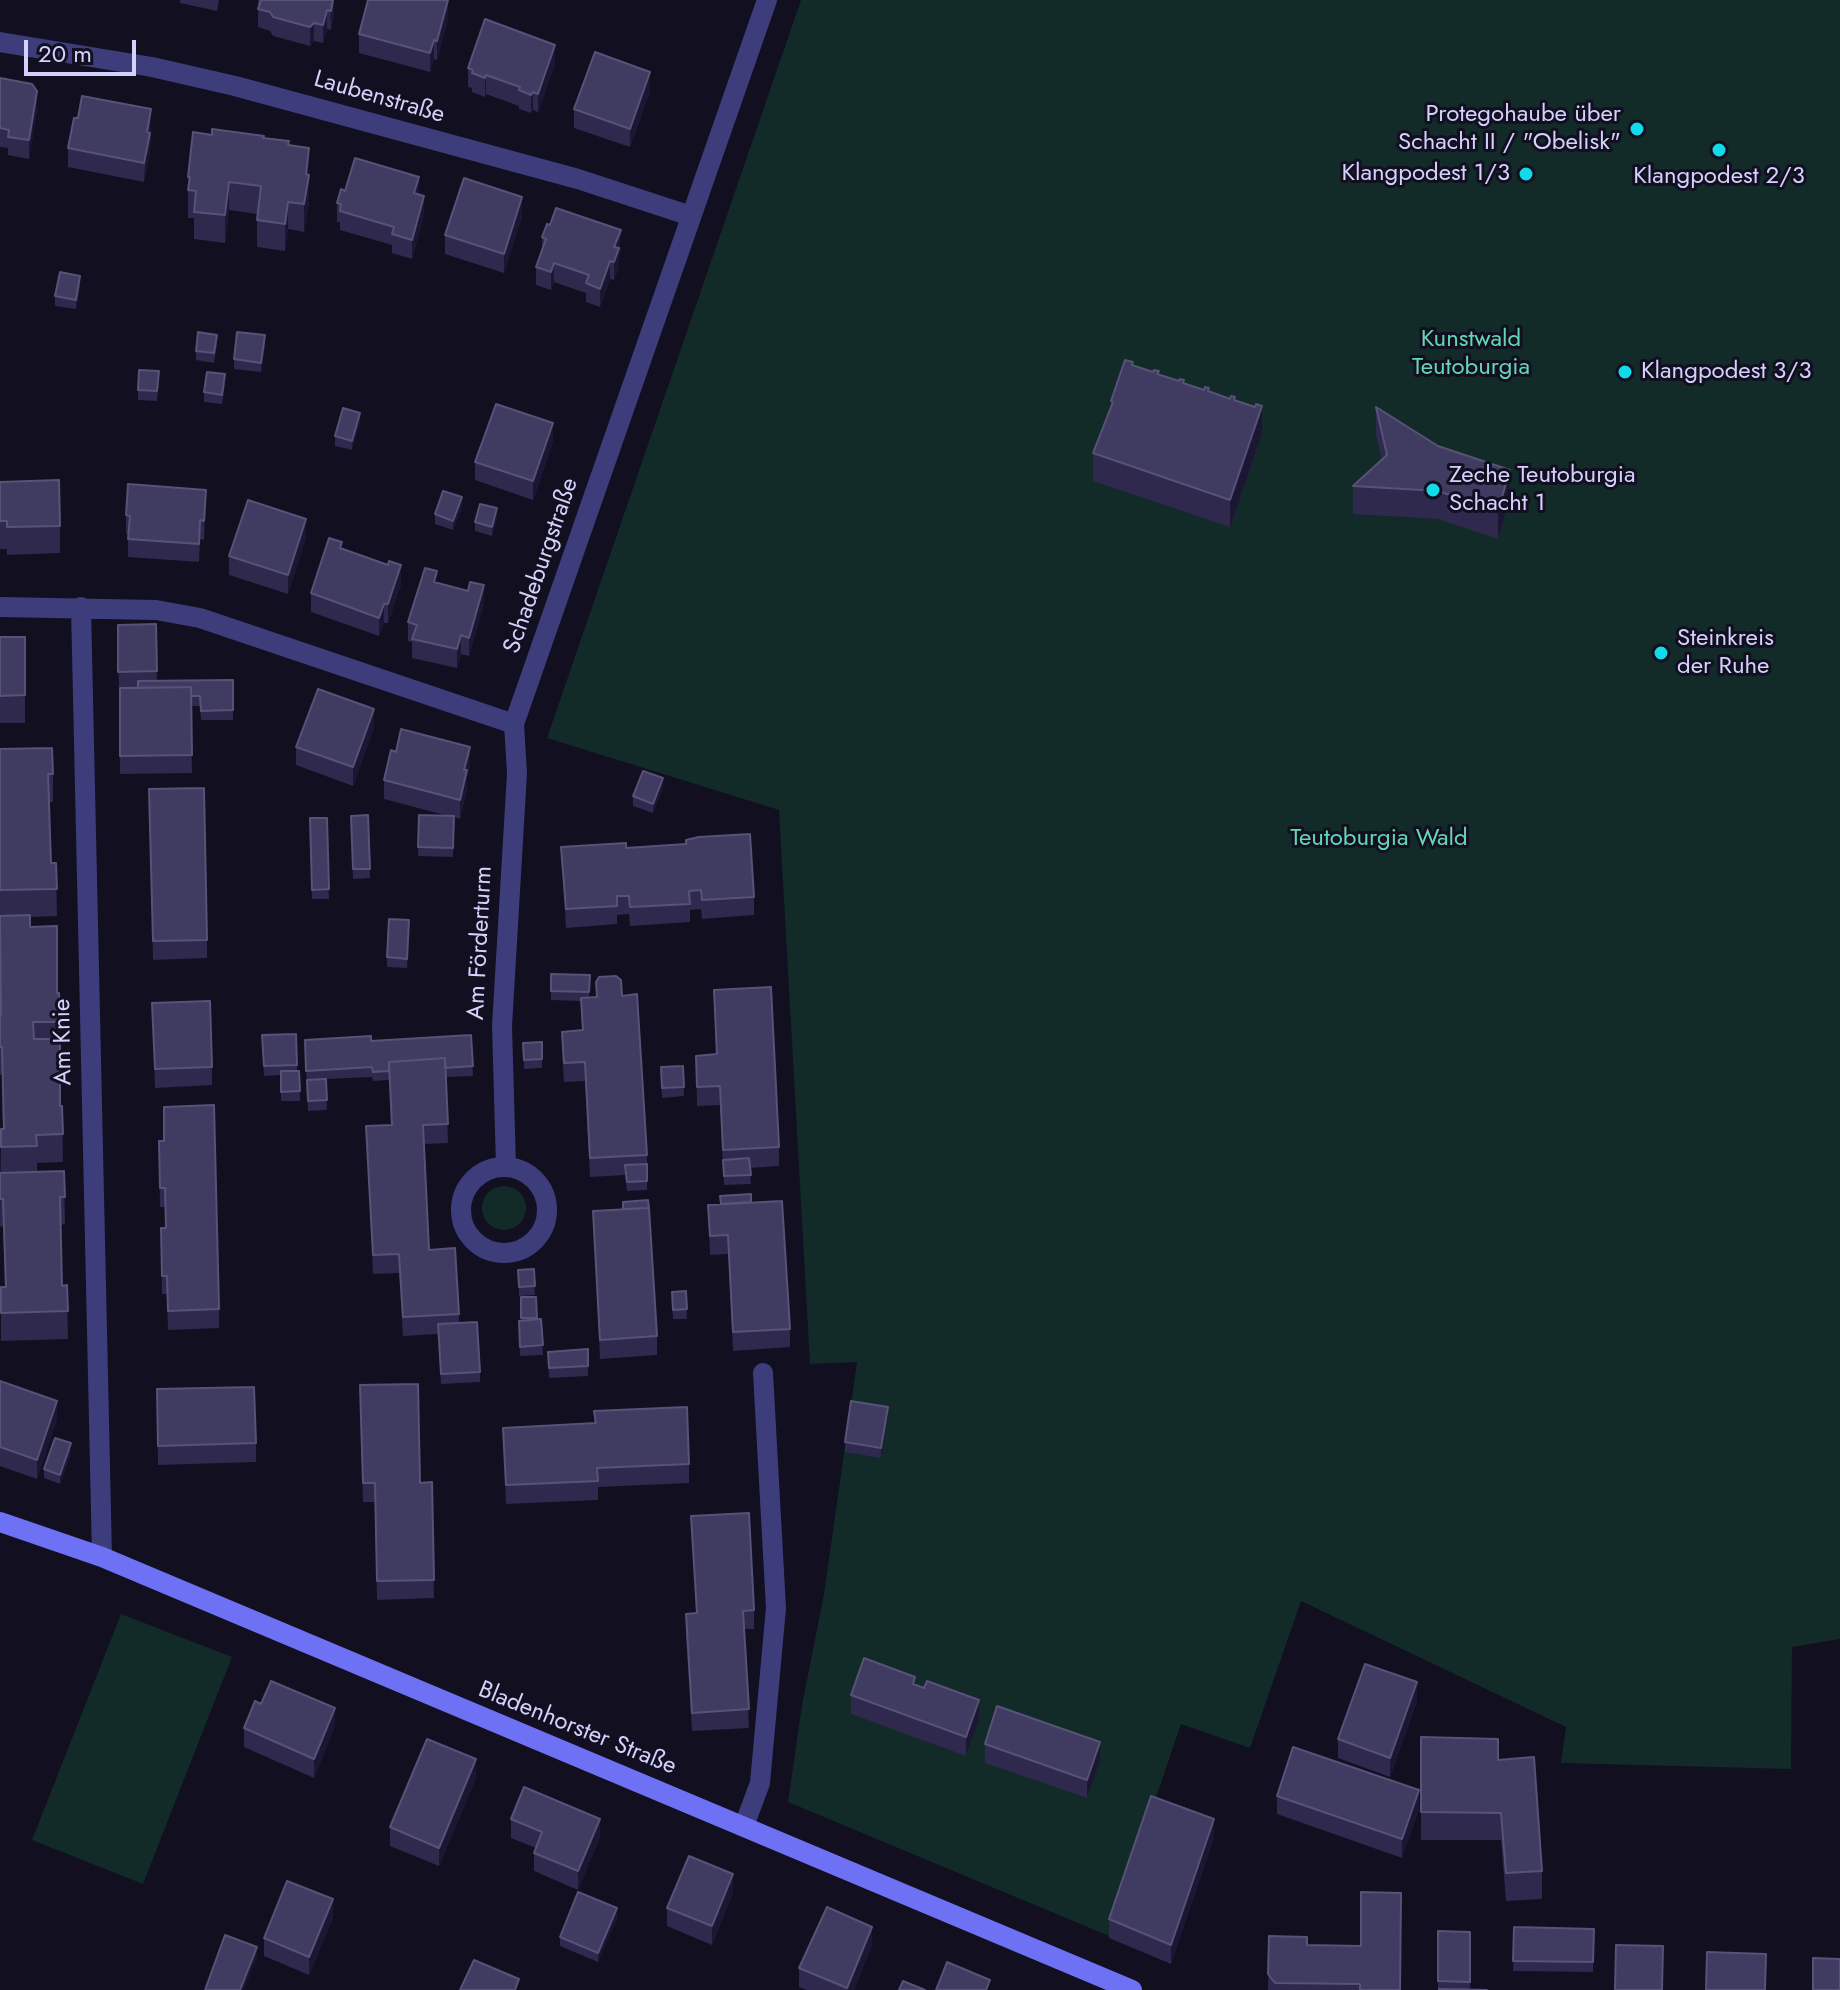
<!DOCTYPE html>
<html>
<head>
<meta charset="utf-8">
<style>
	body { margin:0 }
	#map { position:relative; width:1840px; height:1990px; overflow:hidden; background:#110f20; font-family:Jost,sans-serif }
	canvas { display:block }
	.scale { position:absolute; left:24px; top:40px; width:112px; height:36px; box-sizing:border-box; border:4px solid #d4d1fc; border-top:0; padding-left:10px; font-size:24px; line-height:28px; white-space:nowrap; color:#d4d1fc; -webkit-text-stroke:6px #110f20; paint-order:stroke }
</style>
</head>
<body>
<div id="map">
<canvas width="1840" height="1990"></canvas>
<div class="scale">20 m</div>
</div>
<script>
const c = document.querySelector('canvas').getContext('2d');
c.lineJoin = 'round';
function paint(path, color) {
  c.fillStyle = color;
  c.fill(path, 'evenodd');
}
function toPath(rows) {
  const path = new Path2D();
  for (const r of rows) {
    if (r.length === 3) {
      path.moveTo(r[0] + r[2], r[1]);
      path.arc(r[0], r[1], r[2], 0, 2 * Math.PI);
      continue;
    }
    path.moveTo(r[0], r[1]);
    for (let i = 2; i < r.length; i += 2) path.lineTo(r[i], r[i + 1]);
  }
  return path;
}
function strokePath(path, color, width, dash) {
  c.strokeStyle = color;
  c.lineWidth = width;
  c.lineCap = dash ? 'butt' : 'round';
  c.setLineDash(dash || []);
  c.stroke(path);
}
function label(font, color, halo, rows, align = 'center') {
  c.font = font + ' Jost,sans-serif';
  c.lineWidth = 6;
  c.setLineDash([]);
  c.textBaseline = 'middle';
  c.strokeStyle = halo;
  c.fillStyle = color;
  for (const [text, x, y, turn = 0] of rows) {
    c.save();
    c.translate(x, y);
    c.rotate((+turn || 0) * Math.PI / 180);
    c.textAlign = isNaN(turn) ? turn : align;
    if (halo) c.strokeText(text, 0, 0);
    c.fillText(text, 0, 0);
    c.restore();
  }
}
const green = toPath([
	[801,0,1840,0,1840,1639,1792,1647,1791,1769,1561,1763,1566,1727,1301,1601,1250,1748,1181,1724,1109,1936,788,1802,802,1705,824,1594,857,1362,810,1364,779,810,547,738],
	[504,1208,22],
	[121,1614,232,1657,143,1884,32,1840]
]);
const lane = toPath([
	[744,1826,760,1783,776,1608,763,1373]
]);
const street = toPath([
	[0,42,152,67,235,86,578,179,691,216],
	[0,607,156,610,200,618,514,724],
	[81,607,102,1557],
	[506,1166,502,1026,517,773,514,724,767,0],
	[504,1210,43]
]);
const secondary = toPath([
	[0,1522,102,1557,1132,1990]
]);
const wall = toPath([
	[180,0,219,0,217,11,180,3],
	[258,0,334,0,334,16,331,30,327,29,323,43,314,41,310,46,273,36,270,31,258,27],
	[448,19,437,60,434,59,430,72,359,53,359,34],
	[555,64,538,112,533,110,531,113,519,109,519,106,486,94,485,97,472,92,472,88,468,87,468,68],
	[0,78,37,109,29,159,8,155,8,148,0,147],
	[650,91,630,147,574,128,574,109],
	[151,128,150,152,144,182,68,167,68,148],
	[212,135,264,138,289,145,309,148,309,202,304,232,288,229,285,251,257,247,257,214,229,210,225,243,194,239,194,218,188,218,188,177],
	[345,191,419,194,424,215,412,259,392,253,392,245,340,230,340,222,337,222,337,203],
	[522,216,504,273,445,254,445,235],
	[542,237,621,249,619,254,619,267,614,280,610,279,600,307,586,302,586,293,554,282,551,290,536,285,536,267,542,251],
	[80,286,76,309,55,306,55,296],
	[217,344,214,363,196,360,196,351],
	[265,345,261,372,234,369,234,359],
	[1133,365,1235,400,1262,434,1230,527,1093,481,1093,453,1111,407,1111,401],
	[159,380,157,401,138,400,138,390],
	[225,384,222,404,204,402,204,392],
	[1376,407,1510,497,1498,539,1438,519,1353,514,1353,486,1382,460,1376,435],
	[360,422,352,450,335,446,335,436],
	[553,442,533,500,475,480,475,462],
	[0,482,60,526,60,553,7,555,7,549,0,549],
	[462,507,453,530,435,524,435,514],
	[206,508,204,540,200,539,199,562,128,557,128,534,126,534,126,515],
	[497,518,492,536,475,531,475,522],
	[306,538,288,594,229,575,229,556],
	[342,549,388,565,401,584,388,623,384,623,379,636,311,612,311,593],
	[437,582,484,604,469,656,461,654,457,668,412,658,412,642,408,641,408,622],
	[156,624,157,681,233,680,233,720,201,720,200,706,191,706,192,773,120,774,118,625],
	[0,637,25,637,25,723,0,723],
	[374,728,353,786,296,765,296,747],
	[0,749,53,774,53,802,49,802,51,863,56,863,57,916,30,917,30,927,57,993,59,993,60,1106,62,1106,63,1162,37,1163,37,1172,64,1171,65,1224,61,1225,62,1286,67,1285,68,1339,1,1341,1,1287,5,1287,3,1226,0,1227,1,1129,3,1129,2,1075,0,1075],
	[470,766,467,777,467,789,460,819,454,817,453,857,418,856,419,815,448,816,384,799,384,780],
	[663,788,653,813,633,806,633,796],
	[149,789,207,940,207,958,153,960],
	[368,815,370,878,353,879,351,816],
	[310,818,327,818,329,899,312,899],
	[561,847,626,848,754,897,754,915,702,919,701,909,690,910,690,922,630,926,629,914,617,915,617,924,566,928],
	[409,930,407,968,387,967,387,957],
	[551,974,590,975,589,997,596,997,596,982,622,996,647,1155,647,1190,627,1191,625,1175,590,1177,585,1081,564,1082,562,1050,562,1032,582,1030,581,1001,551,1000],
	[714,990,779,1147,779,1166,750,1168,751,1184,724,1185,720,1105,697,1106,696,1056,716,1055],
	[152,1003,212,1067,212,1085,155,1088],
	[262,1035,297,1065,297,1071,299,1071,300,1101,281,1101,281,1075,264,1076],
	[471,1035,473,1076,446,1077,448,1143,424,1144,429,1250,459,1314,459,1323,480,1372,480,1382,441,1384,438,1334,403,1336,399,1273,373,1274,366,1126,391,1125,389,1080,373,1081,372,1077,326,1079,327,1110,308,1111,305,1040,371,1041],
	[542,1042,542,1068,524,1069,523,1043],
	[683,1066,684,1096,662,1098,661,1067],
	[159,1141,219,1309,219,1328,168,1330,167,1294,162,1294,161,1228,166,1228,165,1207,160,1207],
	[751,1202,790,1329,790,1347,733,1351,728,1254,710,1255,708,1205],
	[593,1211,657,1336,657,1355,600,1359],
	[534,1269,535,1295,519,1296,518,1270],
	[686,1291,687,1319,673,1319,672,1292],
	[521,1297,536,1297,537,1320,541,1319,543,1355,520,1356,519,1321,521,1321],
	[588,1349,588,1376,549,1378,548,1352],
	[0,1381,57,1419,37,1479,0,1466],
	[360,1404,420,1483,432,1482,434,1598,377,1600,375,1502,363,1502],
	[157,1408,256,1443,256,1462,158,1465],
	[594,1411,689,1464,689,1483,598,1487,598,1500,506,1504,503,1428,594,1424],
	[888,1416,881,1458,845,1452,845,1442],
	[71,1453,60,1484,44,1478,44,1469],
	[691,1516,754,1610,754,1629,744,1629,749,1728,692,1731,686,1633,686,1614,696,1613],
	[851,1695,979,1719,966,1756,851,1714],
	[1417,1701,1390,1777,1338,1758,1338,1739],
	[261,1704,335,1726,314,1778,244,1747,244,1728],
	[1421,1737,1498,1760,1542,1871,1542,1899,1506,1901,1501,1840,1421,1840],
	[985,1744,1100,1761,1087,1798,985,1763],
	[476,1778,439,1866,390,1846,390,1827],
	[1277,1796,1419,1809,1402,1858,1277,1814],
	[511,1819,600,1837,578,1890,534,1871,534,1853,536,1848,511,1838],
	[1214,1837,1171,1964,1109,1938,1109,1919],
	[733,1893,712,1945,667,1926,667,1908],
	[333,1918,309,1975,264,1956,264,1938],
	[617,1918,598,1962,560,1946,560,1937],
	[1514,1927,1594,1929,1593,1972,1513,1971],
	[1438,1931,1470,1932,1470,1990,1487,1990,1438,1990],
	[1269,1936,1400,1990,1268,1990],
	[872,1945,854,1990,807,1990,799,1987,799,1968]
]);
const shadedWall = toPath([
	[330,0,334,0,334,16,331,30],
	[448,0,448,19,437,60,437,41],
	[327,10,327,29,323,43,323,25],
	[314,23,314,41,310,46,310,27],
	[434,40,434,59,430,72,430,53],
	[555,45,555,64,538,112,538,94],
	[650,72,650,91,630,147,630,129],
	[486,75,486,94,485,97,485,78],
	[37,91,37,109,29,159,29,140],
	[533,92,533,110,531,113,531,95],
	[151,109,150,152,144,182,147,132],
	[309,148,309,202,304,232,304,204],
	[419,177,419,196,414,193],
	[229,182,229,210,225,243,225,215],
	[424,196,424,215,412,259,412,240],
	[522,197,522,216,504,273,504,254],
	[288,202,288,229,285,251,285,224],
	[621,230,619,267,614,280,614,247],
	[610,261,610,279,600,307,600,289],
	[554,263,554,282,551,290,551,272],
	[80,276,80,286,76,309,76,300],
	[265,335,265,345,261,372,261,363],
	[1262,406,1262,434,1230,527,1230,500],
	[360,413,360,422,352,450,352,441],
	[553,423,553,442,533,500,533,481],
	[1510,470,1510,497,1498,539,1498,511],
	[206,490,206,508,204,540,204,521],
	[462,497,462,507,453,530,453,521],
	[497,508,497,518,492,536,492,527],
	[306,519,306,538,288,594,288,575],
	[401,565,401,584,388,623,388,604],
	[484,585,484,604,469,656,469,638],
	[384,604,384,623,379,636,379,618],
	[461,635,461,654,457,668,457,649],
	[374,709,374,728,353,786,353,767],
	[470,747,470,766,467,777,467,789,460,819,460,800,464,770],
	[663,778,663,788,653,813,653,804],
	[57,1401,57,1419,37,1479,37,1460],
	[888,1407,888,1416,881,1458,881,1448],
	[71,1443,71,1453,60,1484,60,1475],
	[1417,1682,1417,1701,1390,1777,1390,1758],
	[979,1700,979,1719,966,1756,966,1737],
	[335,1708,335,1726,314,1778,314,1759],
	[1100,1742,1100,1761,1087,1798,1087,1780],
	[476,1759,476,1778,439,1866,439,1848],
	[1419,1790,1419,1809,1402,1858,1402,1839],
	[600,1819,600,1837,578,1890,578,1871],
	[1214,1819,1214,1837,1171,1964,1171,1945],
	[733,1874,733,1893,712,1945,712,1926],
	[333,1899,333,1918,309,1975,309,1957],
	[617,1908,617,1918,598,1962,598,1953],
	[872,1927,872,1945,854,1990,847,1990],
	[257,1947,257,1957,244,1990,240,1990]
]);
const building = toPath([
	[261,0,333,0,331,11,327,10,323,25,314,23,310,27,273,17,270,12,258,9,261,0],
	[368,0,448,0,437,41,434,40,430,53,359,34,368,0],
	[485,19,555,45,538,94,533,92,531,95,519,90,520,87,486,75,485,78,472,73,473,70,468,68,485,19],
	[595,52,650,72,630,129,574,109,595,52],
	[0,78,32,84,37,91,29,140,8,137,9,130,0,128,0,78],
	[82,96,151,109,147,132,150,133,144,163,68,148,74,118,78,118,82,96],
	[212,129,264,136,263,138,289,141,288,145,309,148,306,174,309,175,304,204,288,202,285,224,257,220,261,186,229,182,225,215,194,212,196,191,188,190,190,177,188,177,193,132,212,135,212,129],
	[355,158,419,177,414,193,424,196,412,240,392,234,394,227,340,211,341,204,337,203,341,189,345,191,355,158],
	[464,178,522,197,504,254,445,235,464,178],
	[556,208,621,230,614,247,619,248,614,262,610,261,600,289,586,283,589,275,554,263,551,272,536,267,546,239,542,237,547,224,550,225,556,208],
	[60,272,80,276,76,300,55,296,60,272],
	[198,332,217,335,214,353,196,351,198,332],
	[237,332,265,335,261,363,234,359,237,332],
	[1125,360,1133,362,1132,365,1153,372,1154,370,1159,371,1157,374,1179,381,1180,379,1184,380,1183,383,1204,390,1205,387,1209,388,1208,391,1230,399,1231,396,1235,397,1234,400,1255,407,1256,404,1262,406,1230,500,1093,453,1113,402,1111,401,1125,360],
	[139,370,159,371,157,391,138,390,139,370],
	[207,372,225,374,222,395,204,392,207,372],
	[496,404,553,423,533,481,475,462,496,404],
	[1376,407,1438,446,1510,470,1498,511,1438,491,1353,486,1387,455,1376,407],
	[343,408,360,413,352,441,335,436,343,408],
	[59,480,60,526,7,527,7,521,0,521,0,482,59,480],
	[128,484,206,490,204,521,200,520,199,544,128,539,130,516,126,515,128,484],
	[443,491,462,497,453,521,435,514,443,491],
	[248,500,306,519,288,575,229,556,248,500],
	[480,504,497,508,492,527,475,522,480,504],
	[329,538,342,542,340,548,388,565,389,561,401,565,388,604,384,604,379,618,311,593,329,538],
	[425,568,437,571,434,582,468,591,470,582,484,585,469,638,461,635,457,649,412,639,417,625,408,622,425,568],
	[156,624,157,671,118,672,118,625,156,624],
	[0,637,25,637,25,695,0,696,0,637],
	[233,680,233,710,201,711,200,696,191,696,191,687,138,688,138,681,233,680],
	[191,687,192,755,120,756,120,688,191,687],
	[318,689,374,709,353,767,296,747,318,689],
	[401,729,470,747,464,770,467,770,460,800,384,780,391,750,396,752,401,729],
	[52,748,53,774,48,774,51,863,56,863,57,889,0,890,0,749,52,748],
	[643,771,663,778,653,804,633,796,643,771],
	[204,788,207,940,153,941,149,789,204,788],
	[368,815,370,869,353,869,351,816,368,815],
	[419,815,454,816,453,848,418,847,419,815],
	[310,818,327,818,329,889,312,890,310,818],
	[750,834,754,897,702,900,701,890,689,891,690,904,630,907,629,896,617,896,617,906,566,909,561,847,626,843,626,848,686,844,686,840,699,837,750,834],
	[30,915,30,927,57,926,57,993,59,993,60,1022,33,1022,34,1039,60,1039,60,1106,62,1106,63,1134,36,1135,37,1146,1,1147,1,1129,4,1129,2,1047,0,1047,0,1016,1,1016,0,916,30,915],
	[389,919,409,920,407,959,387,957,389,919],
	[551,974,590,975,589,992,551,991,551,974],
	[616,976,621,980,622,996,637,994,647,1155,590,1158,585,1062,564,1063,562,1032,583,1030,581,998,597,997,596,982,599,977,616,976],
	[771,987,779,1147,723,1150,720,1086,697,1087,696,1056,717,1054,714,990,771,987],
	[210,1001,212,1067,155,1069,152,1003,210,1001],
	[296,1034,297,1065,264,1066,262,1035,296,1034],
	[471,1035,473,1066,445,1068,445,1058,389,1062,389,1071,373,1072,372,1067,306,1071,305,1040,371,1036,371,1041,471,1035],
	[542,1042,542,1059,524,1060,523,1043,542,1042],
	[445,1058,448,1124,423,1125,429,1250,455,1248,459,1314,403,1317,399,1254,373,1255,366,1126,392,1125,389,1062,445,1058],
	[683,1066,684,1087,662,1088,661,1067,683,1066],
	[281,1071,299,1071,300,1091,281,1092,281,1071],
	[326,1079,327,1100,308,1101,307,1080,326,1079],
	[214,1105,219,1309,168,1311,167,1276,162,1276,161,1228,166,1228,165,1188,160,1188,159,1141,164,1141,164,1107,214,1105],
	[749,1158,751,1175,724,1176,723,1160,749,1158],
	[647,1164,647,1181,627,1182,625,1165,647,1164],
	[64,1171,65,1197,60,1197,62,1286,67,1285,68,1311,1,1313,1,1287,6,1287,3,1199,0,1199,0,1173,64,1171],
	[751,1194,751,1202,721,1204,720,1196,751,1194],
	[648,1200,649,1208,623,1209,623,1202,648,1200],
	[782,1201,790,1329,733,1332,728,1235,710,1236,708,1205,782,1201],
	[649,1208,657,1336,600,1340,593,1211,649,1208],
	[534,1269,535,1286,519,1287,518,1270,534,1269],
	[686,1291,687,1309,673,1310,672,1292,686,1291],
	[521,1297,536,1297,537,1318,521,1318,521,1297],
	[541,1319,543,1345,520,1347,519,1321,541,1319],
	[477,1322,480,1372,441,1374,438,1324,477,1322],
	[588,1349,588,1366,549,1368,548,1352,588,1349],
	[0,1381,57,1401,37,1460,0,1447,0,1381],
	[418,1384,420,1483,432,1482,434,1580,377,1581,375,1483,363,1483,360,1385,418,1384],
	[254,1387,256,1443,158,1446,157,1389,254,1387],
	[851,1401,888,1407,881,1448,845,1442,851,1401],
	[687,1407,689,1464,597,1468,598,1481,506,1485,503,1428,596,1423,594,1411,687,1407],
	[55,1438,71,1443,60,1475,44,1469,55,1438],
	[749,1513,754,1610,743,1611,749,1709,692,1713,686,1614,697,1613,691,1516,749,1513],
	[864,1658,915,1677,913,1684,924,1688,927,1681,979,1700,966,1737,851,1695,864,1658],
	[1365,1664,1417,1682,1390,1758,1338,1739,1365,1664],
	[271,1681,335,1708,314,1759,244,1728,255,1701,261,1704,271,1681],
	[997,1706,1100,1742,1087,1780,985,1744,997,1706],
	[1421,1737,1498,1739,1498,1760,1534,1757,1542,1871,1506,1873,1501,1813,1421,1812,1421,1737],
	[427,1739,476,1759,439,1848,390,1827,427,1739],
	[1293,1747,1419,1790,1402,1839,1277,1796,1293,1747],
	[524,1787,600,1819,578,1871,534,1853,542,1832,511,1819,524,1787],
	[1151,1796,1214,1819,1171,1945,1109,1919,1151,1796],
	[689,1856,733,1874,712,1926,667,1908,689,1856],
	[287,1881,333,1899,309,1957,264,1938,287,1881],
	[578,1892,617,1908,598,1953,560,1937,578,1892],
	[1361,1892,1401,1893,1400,1990,1360,1990,1360,1984,1275,1983,1268,1974,1269,1936,1307,1937,1307,1945,1361,1946,1361,1892],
	[827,1907,872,1927,847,1988,799,1968,827,1907],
	[1514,1927,1594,1929,1593,1962,1513,1961,1514,1927],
	[1438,1931,1470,1932,1470,1982,1438,1981,1438,1931],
	[225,1935,257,1947,240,1990,205,1990,225,1935],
	[1616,1945,1663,1946,1662,1990,1615,1990,1616,1945],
	[1707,1952,1766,1954,1765,1990,1706,1990,1707,1952],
	[1813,1958,1840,1959,1840,1990,1813,1990,1813,1958],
	[474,1960,519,1979,515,1990,460,1990,474,1960],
	[947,1962,990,1980,986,1990,936,1990,947,1962],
	[903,1981,925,1990,899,1990,903,1981],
	[1439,1989,1487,1990,1439,1990,1439,1989]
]);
const markers = [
	[1637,129,8,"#11dbe8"],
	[1719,150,8,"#11dbe8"],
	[1526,174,8,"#11dbe8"],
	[1625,372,8,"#11dbe8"],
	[1433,490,8,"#11dbe8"],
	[1661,653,8,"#11dbe8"]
];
const streetNames = [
	["Laubenstraße",379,98,16],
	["Schadeburgstraße",542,566,-71],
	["Am Förderturm",481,943,-87],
	["Am Knie",64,1042,-91],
	["Bladenhorster Straße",577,1729,22]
];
const poiNames = [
	["Protegohaube über",1621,115,"right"],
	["Schacht II / \"Obelisk\"",1621,143,"right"],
	["Klangpodest 1/3",1510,174,"right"],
	["Klangpodest 2/3",1719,177,"center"],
	["Klangpodest 3/3",1641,372],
	["Zeche Teutoburgia",1449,476],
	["Schacht 1",1449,504],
	["Steinkreis",1677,639],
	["der Ruhe",1677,667]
];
const parkNames = [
	["Kunstwald",1471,340],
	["Teutoburgia",1471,368],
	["Teutoburgia Wald",1379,839]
];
paint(green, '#122a28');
strokePath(lane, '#3d3d7c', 20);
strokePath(street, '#3d3d7c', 20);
strokePath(secondary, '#6f71f5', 20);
paint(wall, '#2e294d');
paint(shadedWall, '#1b1733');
paint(building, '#403b60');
strokePath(building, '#575278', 2);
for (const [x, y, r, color] of markers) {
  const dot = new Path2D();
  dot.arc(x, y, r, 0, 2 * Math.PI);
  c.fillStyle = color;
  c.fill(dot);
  strokePath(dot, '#110f20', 3);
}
label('24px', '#d4d1fc', '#110f20', streetNames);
label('24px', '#d4d1fc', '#110f20', poiNames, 'left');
label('24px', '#63d6b5', '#110f20', parkNames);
</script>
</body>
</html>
